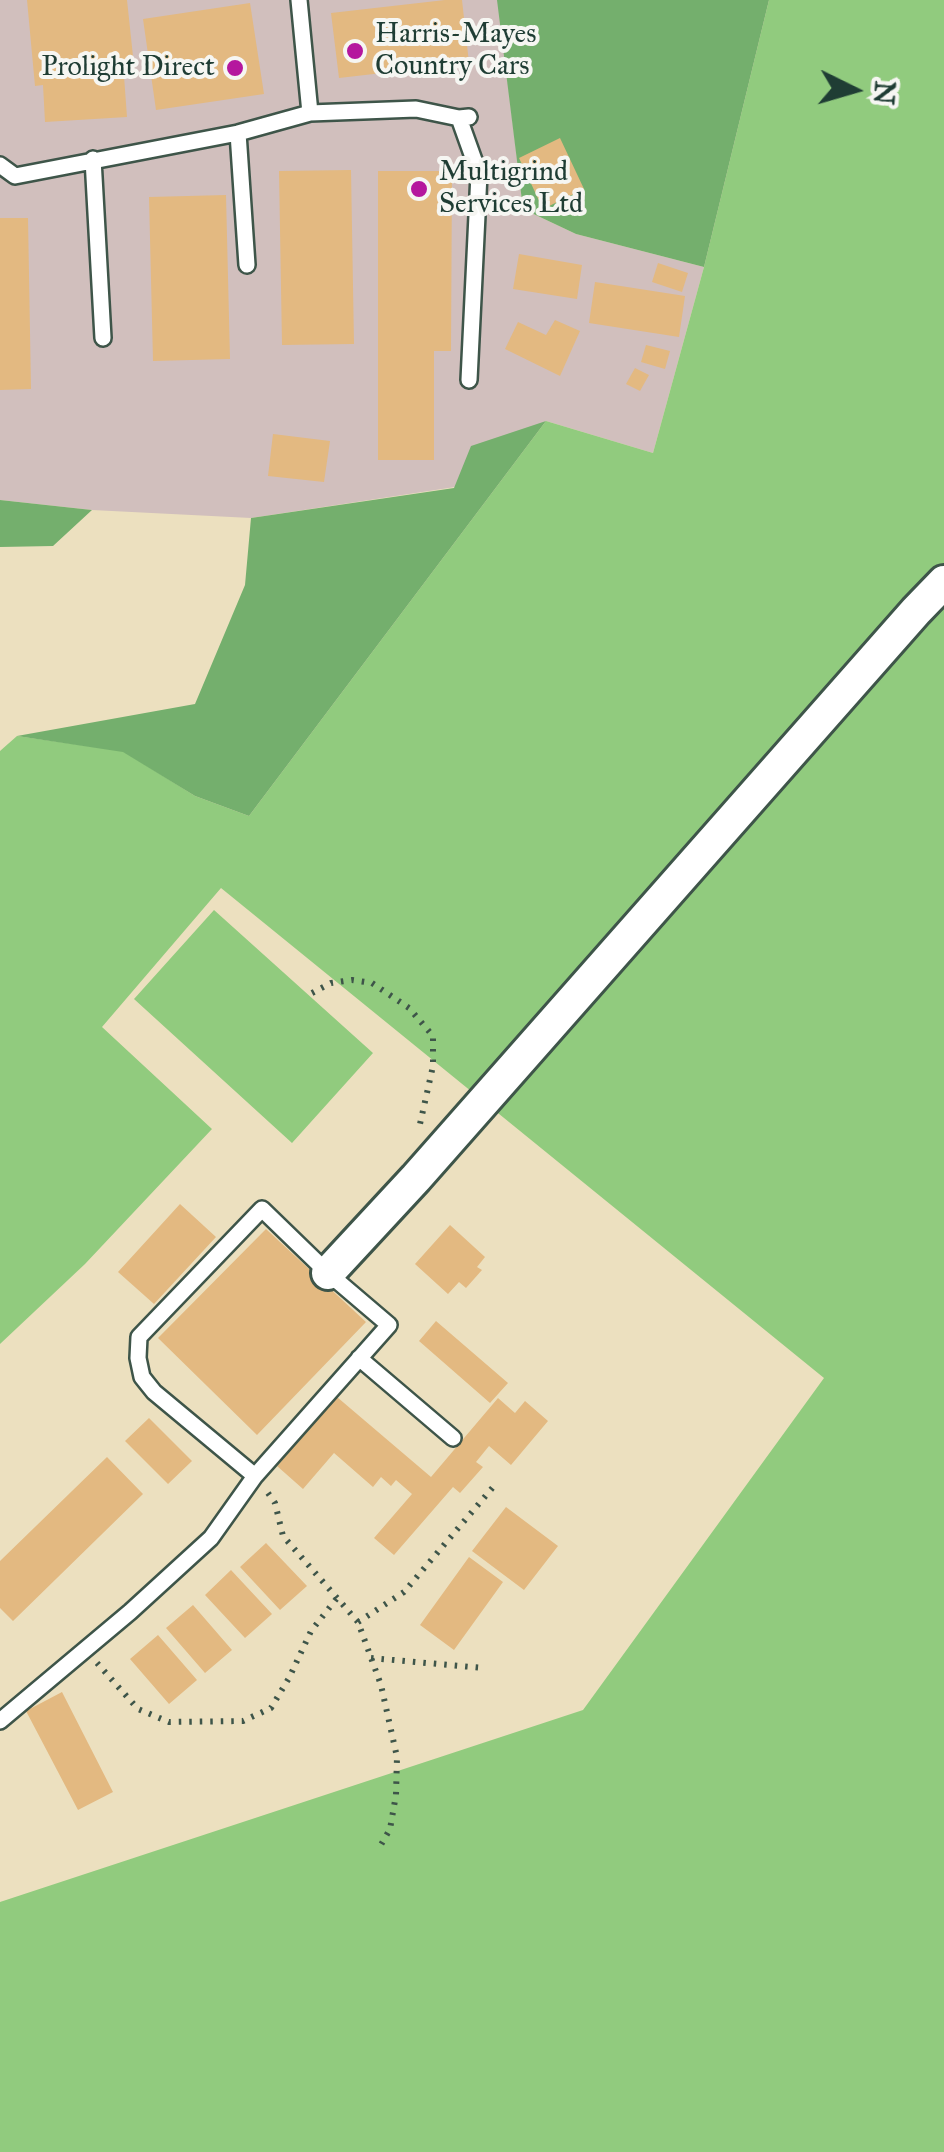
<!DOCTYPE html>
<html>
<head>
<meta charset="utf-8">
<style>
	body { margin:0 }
	#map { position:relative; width:944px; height:2152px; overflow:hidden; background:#ece0bf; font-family:"IM FELL Great Primer",serif }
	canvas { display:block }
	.north { position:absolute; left:804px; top:40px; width:100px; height:100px; -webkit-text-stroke:8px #f6f6f2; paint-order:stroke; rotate:95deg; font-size:28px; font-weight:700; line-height:40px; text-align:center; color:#1f3d34 }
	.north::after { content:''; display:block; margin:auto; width:35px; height:45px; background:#1f3d34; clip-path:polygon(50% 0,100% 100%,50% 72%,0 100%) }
</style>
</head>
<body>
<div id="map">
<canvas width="944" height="2152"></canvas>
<div class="north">N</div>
</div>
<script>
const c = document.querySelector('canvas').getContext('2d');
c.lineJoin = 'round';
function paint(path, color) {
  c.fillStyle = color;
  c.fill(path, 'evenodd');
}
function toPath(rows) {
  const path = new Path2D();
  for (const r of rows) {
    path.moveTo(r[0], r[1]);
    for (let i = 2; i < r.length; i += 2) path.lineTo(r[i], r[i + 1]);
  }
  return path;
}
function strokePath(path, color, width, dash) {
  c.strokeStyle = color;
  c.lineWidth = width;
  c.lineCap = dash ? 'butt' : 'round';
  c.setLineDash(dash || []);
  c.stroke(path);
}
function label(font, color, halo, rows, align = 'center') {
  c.font = font + ' "IM FELL Great Primer",serif';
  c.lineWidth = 8;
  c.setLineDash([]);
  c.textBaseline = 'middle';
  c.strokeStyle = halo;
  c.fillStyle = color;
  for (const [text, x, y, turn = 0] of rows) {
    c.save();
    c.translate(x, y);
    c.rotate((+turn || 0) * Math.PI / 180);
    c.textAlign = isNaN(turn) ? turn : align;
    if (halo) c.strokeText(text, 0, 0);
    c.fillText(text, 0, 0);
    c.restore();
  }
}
const industrial = toPath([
	[0,0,498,0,523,209,576,234,704,267,653,453,546,421,455,487,251,518,92,510,0,500]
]);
const green = toPath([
	[769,0,944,0,944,2152,0,2152,0,1902,583,1710,824,1378,221,888,102,1027,212,1129,85,1264,0,1344,0,751,17,736,123,751,195,796,249,816,546,421,653,453,704,267],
	[214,910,373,1053,292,1143,134,999]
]);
const forest = toPath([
	[497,0,769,0,704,267,576,234,523,209],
	[546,421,249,816,195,796,123,752,17,736,195,704,245,585,251,518,454,488,471,446],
	[0,501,0,500,92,510,53,546,0,547]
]);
const building = toPath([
	[27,0,127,0,135,75,124,76,127,117,45,122,43,85,35,86],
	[445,0,462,0,469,63,339,78,331,13],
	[250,3,264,94,156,110,143,19],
	[560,138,584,189,543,209,519,158],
	[351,170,354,344,282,345,279,171],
	[378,171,452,171,451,351,434,351,434,460,378,460],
	[226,195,230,359,153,361,149,197],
	[0,218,28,218,31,389,0,390],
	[519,254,582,265,577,299,513,289],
	[658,263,688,273,682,292,652,282],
	[595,282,685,296,679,337,589,323],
	[555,320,580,331,560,376,505,349,518,322,546,335],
	[646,345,670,351,665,369,641,362],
	[635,368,649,375,640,391,626,384],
	[273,434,330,441,324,482,268,476],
	[180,1204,216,1237,154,1304,118,1272],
	[450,1225,485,1257,477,1267,482,1270,466,1288,459,1282,448,1294,415,1264],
	[266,1229,366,1322,257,1435,158,1338],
	[436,1321,508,1383,490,1403,419,1341],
	[337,1397,431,1477,498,1398,515,1413,525,1401,548,1421,511,1465,489,1446,476,1462,483,1467,460,1493,453,1487,394,1555,374,1538,412,1494,396,1480,391,1486,381,1477,373,1487,334,1453,303,1489,277,1466],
	[149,1418,192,1461,168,1484,125,1441],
	[107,1457,143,1494,13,1621,0,1608,0,1561],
	[506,1507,558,1546,524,1590,472,1551],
	[266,1543,307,1586,280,1610,240,1567],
	[469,1557,503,1582,454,1650,420,1625],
	[231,1570,272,1614,245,1638,205,1595],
	[193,1605,232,1650,205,1673,166,1628],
	[158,1635,197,1680,169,1704,130,1659],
	[62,1692,113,1792,78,1810,26,1711]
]);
const path = toPath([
	[312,993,331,983,352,980,372,983,409,1008,433,1036,433,1066,420,1124],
	[268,1493,275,1503,283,1536,358,1622,381,1685,397,1757,396,1795,390,1829,378,1850],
	[358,1622,404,1592,494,1486],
	[371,1658,483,1668],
	[97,1663,138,1709,169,1722,243,1721,271,1708,289,1678,311,1631,337,1598]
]);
const lane = toPath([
	[299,0,310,113],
	[459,118,479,174,469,380],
	[238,133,247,265],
	[93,159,103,338],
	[0,165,15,176,238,133,310,113,416,109,459,118,469,117],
	[359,1358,453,1438],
	[0,1721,130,1612,211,1538,255,1476,389,1325,328,1273,262,1209,139,1337,138,1358,142,1377,154,1392,255,1476]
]);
const street = toPath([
	[328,1273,416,1178,916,611,944,582]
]);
const markers = [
	[355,51,10,"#b5179e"],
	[235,68,10,"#b5179e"],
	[419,189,10,"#b5179e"]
];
const poiNames = [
	["Harris-Mayes",375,35],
	["Country Cars",375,67],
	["Prolight Direct",215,68,"right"],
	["Multigrind",439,173],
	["Services Ltd",439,205]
];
paint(industrial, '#d1bfbd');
paint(green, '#91cb7e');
paint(forest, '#74af6d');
paint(building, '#e3b981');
strokePath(lane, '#3e5549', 20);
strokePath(street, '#3e5549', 38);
strokePath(path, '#3e5549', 6, [2.5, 8]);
strokePath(lane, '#fff', 15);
strokePath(street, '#fff', 32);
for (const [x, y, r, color] of markers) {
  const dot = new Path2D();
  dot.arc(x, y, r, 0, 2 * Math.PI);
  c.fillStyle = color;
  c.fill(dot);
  strokePath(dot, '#f6f6f2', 4);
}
label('28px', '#1f3d34', '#f6f6f2', poiNames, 'left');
</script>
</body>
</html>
